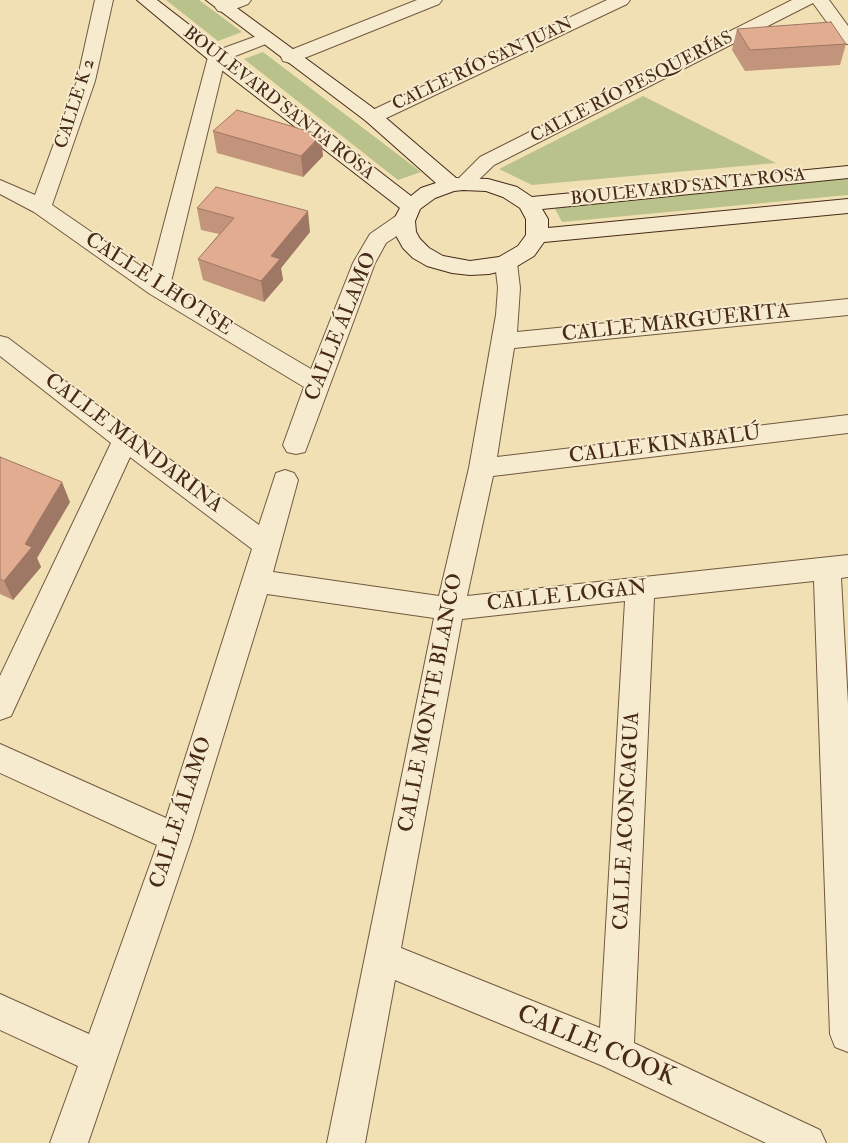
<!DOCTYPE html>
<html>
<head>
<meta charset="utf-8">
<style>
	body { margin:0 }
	canvas { display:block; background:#f1e0b3 }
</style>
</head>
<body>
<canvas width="848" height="1143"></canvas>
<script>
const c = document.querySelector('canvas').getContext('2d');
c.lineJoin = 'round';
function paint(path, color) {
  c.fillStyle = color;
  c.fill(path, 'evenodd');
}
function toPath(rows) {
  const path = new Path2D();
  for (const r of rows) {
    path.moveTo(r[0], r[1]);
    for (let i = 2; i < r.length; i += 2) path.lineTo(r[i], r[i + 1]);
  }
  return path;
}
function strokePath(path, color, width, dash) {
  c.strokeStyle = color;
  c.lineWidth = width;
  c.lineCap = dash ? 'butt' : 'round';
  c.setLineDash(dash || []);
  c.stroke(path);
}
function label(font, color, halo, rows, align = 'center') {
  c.font = font + ' "IM FELL Double Pica",serif';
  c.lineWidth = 4;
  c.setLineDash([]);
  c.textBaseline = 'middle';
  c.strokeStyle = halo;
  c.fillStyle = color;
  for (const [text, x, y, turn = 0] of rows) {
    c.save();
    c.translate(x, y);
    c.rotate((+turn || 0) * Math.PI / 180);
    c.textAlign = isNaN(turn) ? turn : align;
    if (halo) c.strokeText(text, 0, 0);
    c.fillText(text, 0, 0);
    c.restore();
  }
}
const green = toPath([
	[166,0,199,0,242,32,218,41],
	[263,52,421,172,398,180,244,59],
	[643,96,776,163,532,185,499,169],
	[848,175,848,195,562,222,553,205]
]);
const street = toPath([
	[95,0,113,0,95,81,52,205,151,273,208,57,210,53,265,33,271,34,274,38,271,42,225,60,170,286,311,369,353,263,370,234,396,216,404,214,412,216,415,221,412,226,386,243,375,263,305,452,296,454,287,452,283,445,304,387,150,294,34,212,0,194,0,180,35,195,77,81,95,0],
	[226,0,251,0,248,4,230,11,224,12,218,11,215,7,218,3,226,0],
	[417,0,442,0,439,4,297,61,290,63,283,61,281,57,283,53,417,0],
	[607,0,630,0,627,4,380,121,373,123,366,121,363,117,366,113,607,0],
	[792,0,829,0,848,26,848,44,842,43,813,3,494,165,470,188,463,190,456,188,453,184,480,157,792,0],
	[506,256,514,258,517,263,520,288,517,332,848,299,848,315,514,348,497,457,848,415,848,433,493,476,467,596,848,555,848,577,841,578,848,704,848,1052,835,1047,830,1034,814,581,654,598,634,1043,820,1130,826,1143,766,1143,603,1066,395,980,365,1143,327,1143,434,618,267,594,192,838,88,1143,50,1143,78,1066,0,1030,0,994,89,1034,157,845,0,773,0,744,166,818,252,549,130,457,11,716,0,720,0,676,111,443,0,356,0,336,8,338,134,433,259,525,276,473,285,470,294,473,298,480,273,572,439,596,469,468,496,315,498,288,495,263,498,258,506,256],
	[625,601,600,1028,401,948,462,619,625,601]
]);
const secondary = toPath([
	[137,0,157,0,411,196,421,188,436,183,366,121,206,0,226,0,380,113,456,178,488,179,517,187,532,197,848,166,848,178,542,209,548,219,548,228,848,199,848,213,544,242,534,256,514,268,489,274,470,275,452,273,427,266,413,258,403,248,394,232,393,221,400,208,210,61,137,0],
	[463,190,486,191,503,197,520,208,526,219,526,235,518,246,499,257,470,261,443,256,429,248,420,239,416,232,415,221,420,209,435,198,454,191,463,190]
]);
const wall = toPath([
	[737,29,846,44,840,65,745,71,732,50],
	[213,131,323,156,303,177,217,153],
	[197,208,310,232,281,268,283,280,264,302,203,280,198,259,219,234,201,230],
	[0,457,70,502,37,558,41,567,13,600,0,594]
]);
const shadedWall = toPath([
	[321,135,323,156,303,177,301,156],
	[308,211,310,232,281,268,283,280,264,302,261,281,271,256],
	[62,482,70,502,37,558,41,567,13,600,4,581]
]);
const building = toPath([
	[831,22,846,44,750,50,737,29,831,22],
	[237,110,321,135,301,156,213,131,237,110],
	[216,187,308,211,271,256,280,259,261,281,198,259,234,218,197,208,216,187],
	[0,457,62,482,25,544,32,547,4,581,0,579,0,457]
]);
const farStreetnames = [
	["CALLE RÍO SAN JUAN",483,65,-25],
	["CALLE RÍO PESQUERÍAS",632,88,-27],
	["CALLE K 2",76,104,-72],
	["BOULEVARD SANTA ROSA",278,104,38],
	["BOULEVARD SANTA ROSA",688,188,-6]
];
const streetNames = [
	["CALLE LHOTSE",158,285,33],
	["CALLE MARGUERITA",676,324,-6],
	["CALLE ÁLAMO",342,327,-68],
	["CALLE MANDARINA",133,444,37],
	["CALLE KINABALÚ",665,446,-7],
	["CALLE LOGAN",567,597,-6],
	["CALLE MONTE BLANCO",432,703,-79],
	["CALLE ÁLAMO",182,813,-72],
	["CALLE ACONCAGUA",628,821,-87]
];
const nearStreetnames = [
	["CALLE COOK",596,1047,23]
];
paint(green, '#bac28c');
strokePath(street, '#725840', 2);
strokePath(secondary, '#472a1a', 2);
paint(street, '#f6ebce');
paint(secondary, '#f6ebce');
paint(wall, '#c2947b');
paint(shadedWall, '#9e7864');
paint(building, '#e1ac8f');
strokePath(building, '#9e7864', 1);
label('18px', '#472a1a', '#f6ebce', farStreetnames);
label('21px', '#472a1a', '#f6ebce', streetNames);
label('25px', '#472a1a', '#f6ebce', nearStreetnames);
</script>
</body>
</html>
